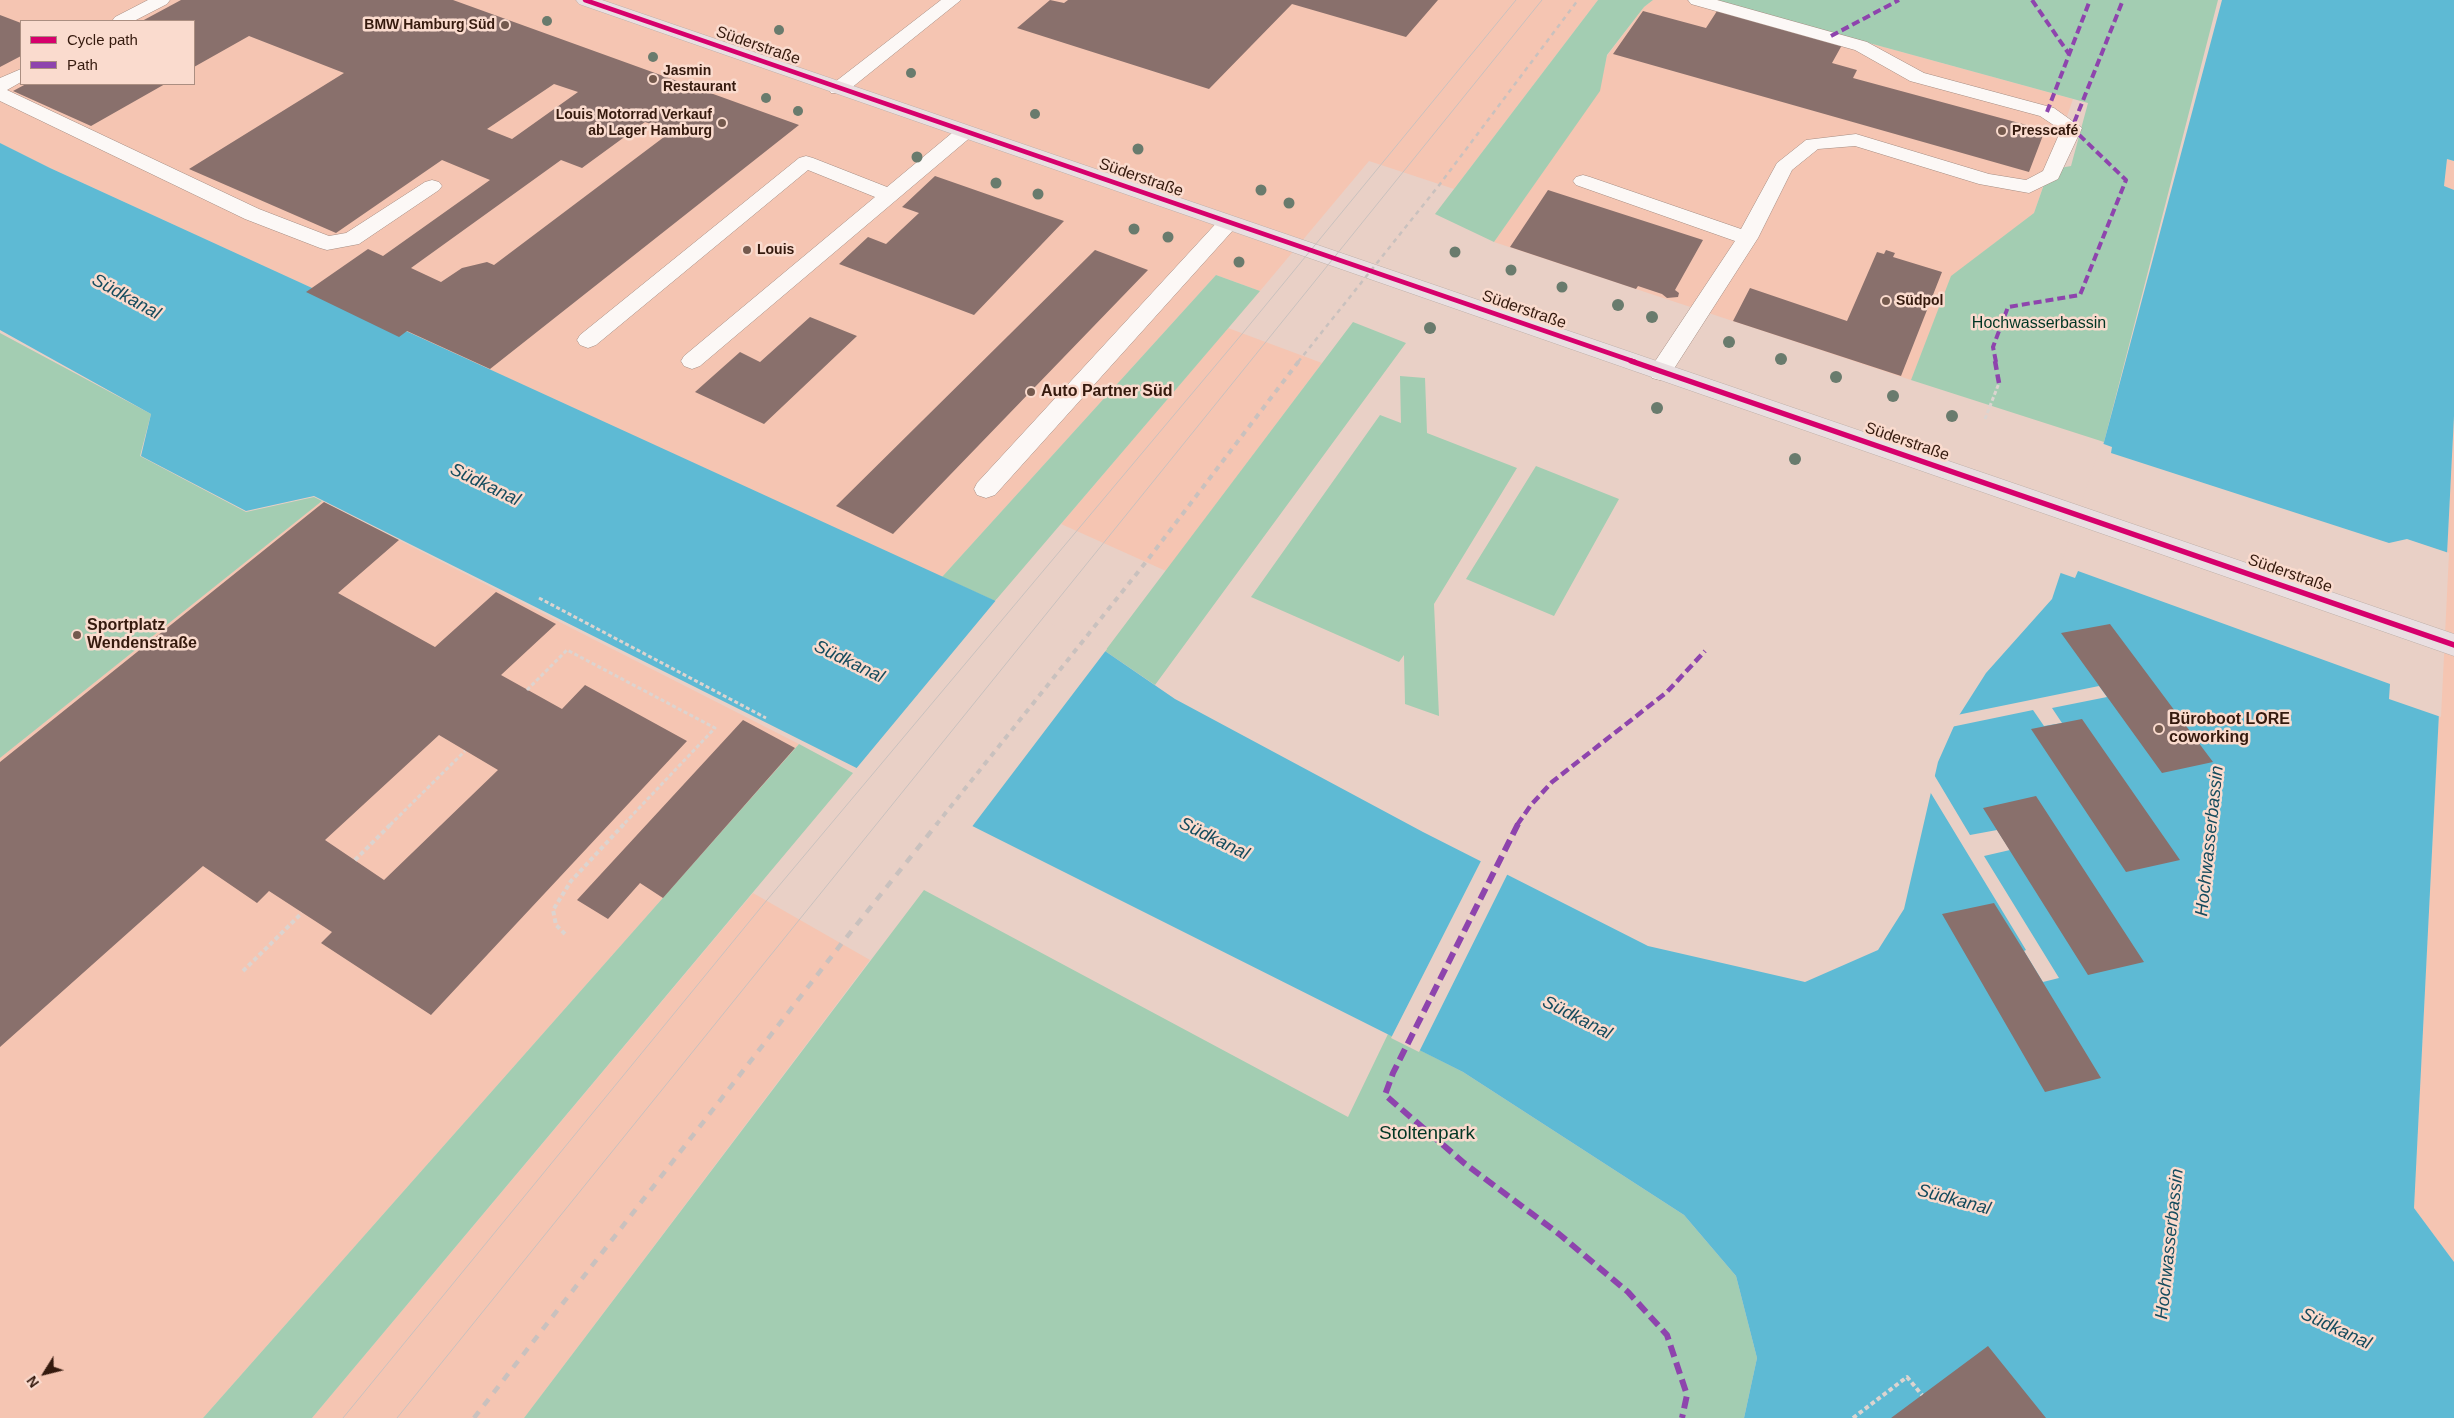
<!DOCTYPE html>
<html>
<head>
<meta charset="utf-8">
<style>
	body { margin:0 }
	#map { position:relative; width:2454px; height:1418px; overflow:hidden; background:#e9d0c6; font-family:Helvetica,sans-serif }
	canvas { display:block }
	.legend { position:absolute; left:20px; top:20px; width:175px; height:65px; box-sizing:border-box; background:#fadbce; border:1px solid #ab8e81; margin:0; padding:6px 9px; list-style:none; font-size:15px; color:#351a0e }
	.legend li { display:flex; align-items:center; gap:10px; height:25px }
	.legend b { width:25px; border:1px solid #ab8e81 }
	.north { position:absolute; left:20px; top:1348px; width:50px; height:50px; -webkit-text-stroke:4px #fadbce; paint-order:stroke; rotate:234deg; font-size:14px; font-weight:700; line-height:20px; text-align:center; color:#351a0e }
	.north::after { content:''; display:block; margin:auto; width:18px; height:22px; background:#351a0e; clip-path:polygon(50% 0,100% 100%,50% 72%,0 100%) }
</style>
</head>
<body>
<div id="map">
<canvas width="2454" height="1418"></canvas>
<ul class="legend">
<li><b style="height:6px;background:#d6006c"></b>Cycle path</li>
<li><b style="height:6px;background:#8e44ad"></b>Path</li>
</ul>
<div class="north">N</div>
</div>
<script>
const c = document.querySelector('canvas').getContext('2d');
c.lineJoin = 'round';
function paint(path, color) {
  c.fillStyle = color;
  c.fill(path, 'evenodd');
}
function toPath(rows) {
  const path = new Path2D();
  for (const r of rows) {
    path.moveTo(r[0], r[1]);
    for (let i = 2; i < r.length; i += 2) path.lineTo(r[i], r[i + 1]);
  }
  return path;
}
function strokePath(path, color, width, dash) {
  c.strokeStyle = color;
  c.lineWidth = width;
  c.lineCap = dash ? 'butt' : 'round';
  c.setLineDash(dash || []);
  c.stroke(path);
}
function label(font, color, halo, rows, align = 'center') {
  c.font = font + ' Helvetica,sans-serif';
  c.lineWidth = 5;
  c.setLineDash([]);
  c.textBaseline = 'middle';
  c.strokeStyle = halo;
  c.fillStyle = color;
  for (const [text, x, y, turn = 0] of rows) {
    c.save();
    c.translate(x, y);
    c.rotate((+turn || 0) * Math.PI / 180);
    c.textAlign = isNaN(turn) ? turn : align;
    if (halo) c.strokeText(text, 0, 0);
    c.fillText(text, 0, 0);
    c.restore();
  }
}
const built = toPath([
	[0,0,1598,0,1454,189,1369,161,1260,291,1216,275,942,577,50,168,0,143],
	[21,21,194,21,194,84,21,84],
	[1653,0,1712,0,2073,99,2034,213,1952,276,1911,380,1494,242,1599,91,1607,56,1644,7],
	[2447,159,2454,161,2454,190,2444,187],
	[1228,328,1322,363,1166,571,1061,524],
	[2454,416,2454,1262,2414,1208],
	[322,501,799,744,203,1418,0,1418,0,758],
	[753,893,870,960,524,1418,312,1418]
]);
const green = toPath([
	[1598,0,1653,0,1644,7,1607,55,1600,91,1494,242,1435,214],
	[1712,0,2218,0,2104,442,1911,380,1951,276,2034,213,2049,170,2071,166,2088,103],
	[1216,275,1260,291,995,601,942,577],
	[1353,322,1406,343,1155,685,1105,651],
	[0,333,151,414,140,456,246,512,314,497,322,501,0,758],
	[1400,376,1425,378,1427,433,1517,468,1434,604,1439,716,1405,704,1404,655,1399,662,1251,597,1380,415,1401,423],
	[1536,466,1619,499,1554,616,1466,579],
	[799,744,853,773,312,1418,203,1418],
	[924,890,1348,1117,1388,1034,1463,1072,1684,1215,1736,1276,1757,1358,1744,1418,524,1418]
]);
const water = toPath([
	[2222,0,2454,0,2454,161,2447,159,2444,186,2454,190,2454,416,2414,1208,2454,1262,2454,1418,1744,1418,1757,1358,1736,1276,1684,1215,1463,1072,314,496,246,511,141,456,151,414,0,330,0,143,50,168,1105,651,1175,699,1423,832,1648,946,1805,982,1878,950,1904,909,1938,762,1958,717,1986,673,2052,599,2104,442]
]);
const pier = toPath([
	[2101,443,2112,447,2111,453,2389,543,2407,539,2449,553,2441,717,2389,699,2390,684,2078,571,2075,578,2058,572],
	[997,599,1107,649,971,828,855,770],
	[2099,686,2107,697,2052,708,2062,723,2044,726,2033,710,1951,727,1957,715],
	[1933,773,1970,835,1997,830,2010,850,1984,856,2059,978,2043,982,2024,951,2026,950,1929,790],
	[1482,859,1508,873,1419,1052,1391,1038]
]);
const building = toPath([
	[181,0,453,0,799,125,490,369,407,331,399,337,306,292,368,249,383,256,490,180,442,160,336,233,189,169,344,73,249,36,194,67,194,21,142,21],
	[554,84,578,92,512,139,487,129],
	[645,122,672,131,494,265,487,262,462,268,441,282,411,268,561,160,582,168],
	[1050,0,1064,3,1068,0,1438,0,1406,37,1292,4,1209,89,1017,28],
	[1643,11,1706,28,1717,11,1842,45,1832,63,1857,70,1853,78,2045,130,2029,172,1613,54],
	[0,15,21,23,21,56,0,67],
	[26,84,165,84,91,126,13,91],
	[935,176,1064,221,974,315,839,264,868,237,886,244,919,213,902,207],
	[1548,190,1703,240,1675,290,1679,293,1678,297,1667,298,1662,294,1638,286,1636,289,1510,247],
	[1095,250,1148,270,893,534,836,506],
	[1886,250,1895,253,1893,257,1942,272,1901,376,1733,321,1750,288,1847,321,1877,252,1884,254],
	[810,317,857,336,764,424,695,392,740,352,760,362],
	[324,502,399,540,338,593,435,647,496,592,556,624,501,675,562,709,585,685,687,741,431,1015,321,943,332,932,269,891,257,903,203,866,0,1047,0,762],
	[439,735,498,770,384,880,325,840],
	[2110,624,2213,762,2162,773,2061,633],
	[2082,719,2180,860,2126,872,2031,729],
	[743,720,795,748,663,898,640,883,608,919,577,900],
	[2036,796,2144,962,2088,975,1983,808],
	[1994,903,2024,951,2101,1078,2045,1092,1942,914],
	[1988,1346,2046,1418,1891,1418,1922,1395]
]);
const pathFar1 = toPath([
	[1985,419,1999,383],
	[539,598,766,718],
	[527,690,567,650,715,728,623,825],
	[390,825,465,751]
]);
const path = toPath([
	[355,860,391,824],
	[565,934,556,925,553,910,571,881,624,824],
	[243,971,302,913],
	[1853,1418,1907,1377,1922,1395]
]);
const minor = toPath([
	[148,0,170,0,167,4,134,21,112,21,115,17,148,0],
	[941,0,961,0,845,93,831,93,829,89,831,85,941,0],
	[1688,0,1717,0,1867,42,1924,73,2054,108,2082,128,2058,179,2029,193,1979,184,1855,146,1818,149,1792,170,1758,238,1668,378,1660,380,1652,378,1649,372,1652,366,1735,241,1576,185,1573,181,1576,177,1583,175,1590,177,1741,229,1777,163,1806,140,1856,134,1989,174,2026,180,2043,171,2061,130,2040,116,1910,81,1855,50,1691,4,1688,0],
	[21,69,21,82,7,90,259,209,329,236,346,233,425,182,432,180,439,182,442,186,439,190,359,244,327,250,320,248,245,219,0,101,0,78,21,69],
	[965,126,972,128,975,132,972,136,700,366,692,369,684,366,681,361,684,356,875,197,808,170,596,345,588,348,580,345,577,340,580,335,799,158,806,156,813,158,887,187,958,128,965,126],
	[1228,216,1235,218,1238,223,1235,228,995,495,986,498,977,495,974,489,977,483,1221,218,1228,216]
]);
const major = toPath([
	[576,0,602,0,2454,634,2454,656,579,4,576,0]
]);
const tram = toPath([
	[343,1418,767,900,1242,334,1516,0],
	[397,1418,1542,0]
]);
const railFar2 = toPath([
	[1298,362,1440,184,1578,0]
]);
const railFar1 = toPath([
	[936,825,1146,562,1299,361]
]);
const rail = toPath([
	[474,1418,842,943,937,824]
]);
const quietFar2 = toPath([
	[2032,0,2069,54],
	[1831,36,1899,0],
	[2047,112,2090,0],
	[1996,362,1993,347,2008,307,2080,295,2126,180,2072,128,2123,0]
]);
const quietFar1 = toPath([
	[1995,361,1999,383],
	[1517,825,1531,805,1552,782,1667,692,1705,651]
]);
const quiet = toPath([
	[1518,824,1393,1073,1385,1095,1464,1163,1559,1234,1628,1292,1667,1335,1687,1395,1682,1418]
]);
const cyclewayFar1 = toPath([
	[585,0,1635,362]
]);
const cycleway = toPath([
	[1631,361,2454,645]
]);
const trees = [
	[547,21,5],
	[779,30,5],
	[653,57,5],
	[911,73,5],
	[766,98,5],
	[798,111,5],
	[1035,114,5],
	[1138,149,5.5],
	[917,157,5.5],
	[996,183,5.5],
	[1261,190,5.5],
	[1038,194,5.5],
	[1289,203,5.5],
	[1134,229,5.5],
	[1168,237,5.5],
	[1455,252,5.5],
	[1239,262,5.5],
	[1511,270,5.5],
	[1562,287,5.5],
	[1618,305,6],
	[1652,317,6],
	[1430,328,6],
	[1729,342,6],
	[1781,359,6],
	[1836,377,6],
	[1893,396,6],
	[1657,408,6],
	[1952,416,6],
	[1795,459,6]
];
const markers = [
	[505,25,5,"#745a4e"],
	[653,79,5,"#745a4e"],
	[722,123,5,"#745a4e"],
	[2002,131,5,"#745a4e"],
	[747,250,5,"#745a4e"],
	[1886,301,5,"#745a4e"],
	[1031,392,5,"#745a4e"],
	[77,635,5,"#745a4e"],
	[2159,729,5,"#745a4e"]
];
const farPoinames = [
	["BMW Hamburg Süd",495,25,"right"],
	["Jasmin",663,71],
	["Restaurant",663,87],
	["Louis Motorrad Verkauf",712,115,"right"],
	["ab Lager Hamburg",712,131,"right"],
	["Presscafé",2012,131],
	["Louis",757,250],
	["Südpol",1896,301]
];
const streetNames = [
	["Süderstraße",758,46,19],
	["Süderstraße",1141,178,19],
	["Süderstraße",1524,310,19],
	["Süderstraße",1907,442,19],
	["Süderstraße",2290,574,19]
];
const parkNames = [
	["Hochwasserbassin",2039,324]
];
const poiNames = [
	["Auto Partner Süd",1041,392],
	["Sportplatz",87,626],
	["Wendenstraße",87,644],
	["Büroboot LORE",2169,720],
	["coworking",2169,738]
];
const waterNames = [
	["Südkanal",126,297,29],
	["Südkanal",485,485,26],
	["Südkanal",849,662,26],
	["Südkanal",1214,839,26],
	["Hochwasserbassin",2210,841,-84],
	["Südkanal",1577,1018,27],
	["Südkanal",1954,1200,15],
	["Hochwasserbassin",2170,1244,-84],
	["Südkanal",2336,1329,25]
];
const nearParknames = [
	["Stoltenpark",1427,1134]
];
paint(built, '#f5c5b2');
paint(green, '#a3cdb2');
paint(water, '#5ebad4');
paint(pier, '#e9d0c6');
paint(building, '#89706c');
strokePath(minor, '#a58d83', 1);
strokePath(major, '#bfb0a9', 1);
strokePath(pathFar1, '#dcd4d0', 3, [4, 2.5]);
strokePath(path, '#dcd4d0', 4, [4.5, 3]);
paint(minor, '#fcf8f6');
paint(major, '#e9dfe1');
strokePath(tram, '#c9c1be', 1);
strokePath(railFar2, '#c9c1be', 2.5, [4.5, 4.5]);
strokePath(railFar1, '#c9c1be', 4, [5.5, 5.5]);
strokePath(rail, '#c9c1be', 4.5, [8, 8]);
strokePath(quietFar2, '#8e44ad', 4, [8, 4]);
strokePath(quietFar1, '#8e44ad', 4.5, [9, 4.5]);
strokePath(quiet, '#8e44ad', 6, [12, 6]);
strokePath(cyclewayFar1, '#d6006c', 4.5);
strokePath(cycleway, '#d6006c', 5.5);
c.fillStyle = '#697b6d';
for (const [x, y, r] of trees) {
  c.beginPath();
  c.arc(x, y, r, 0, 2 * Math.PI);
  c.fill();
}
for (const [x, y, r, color] of markers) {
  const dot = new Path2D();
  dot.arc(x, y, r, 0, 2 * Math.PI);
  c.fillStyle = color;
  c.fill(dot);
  strokePath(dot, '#fadbce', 2);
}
label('bold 14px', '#351a0e', '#fadbce', farPoinames, 'left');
label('16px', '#351a0e', '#fadbce', streetNames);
label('16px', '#013624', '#fadbce', parkNames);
label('bold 16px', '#351a0e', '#fadbce', poiNames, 'left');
label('italic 18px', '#154b5d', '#fadbce', waterNames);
label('19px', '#013624', '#fadbce', nearParknames);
</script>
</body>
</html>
